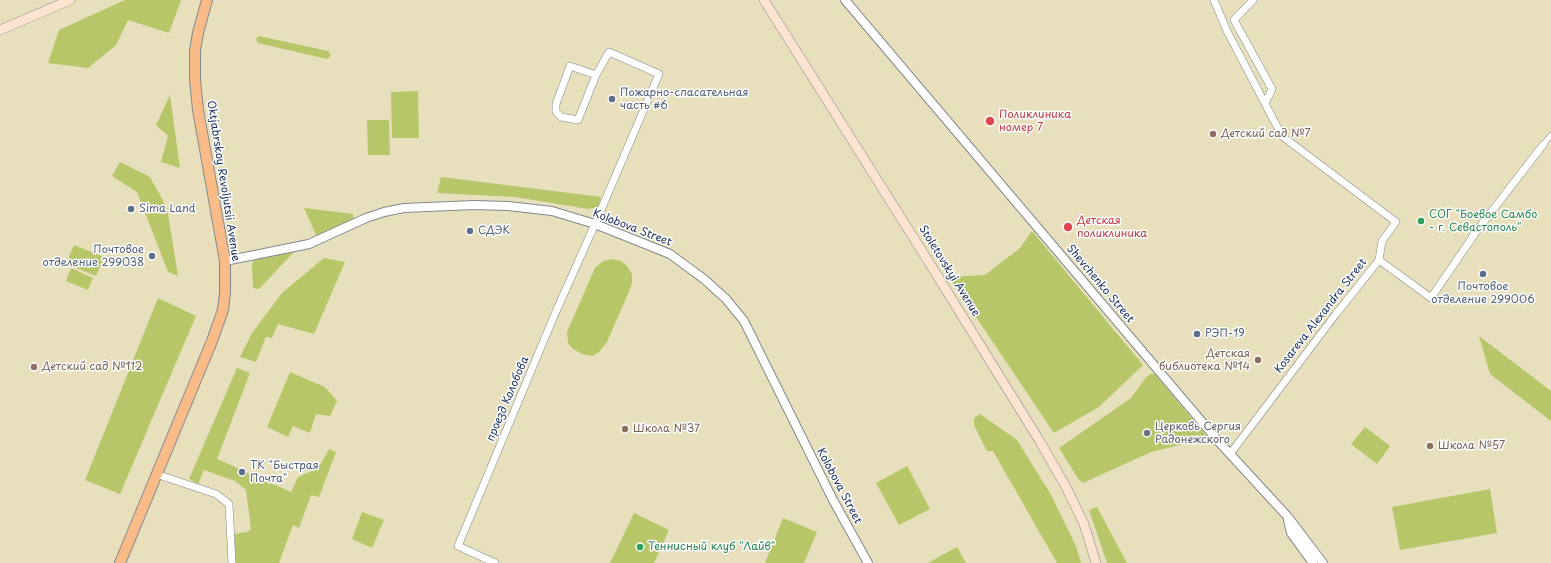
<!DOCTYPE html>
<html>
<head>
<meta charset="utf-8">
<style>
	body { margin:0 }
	canvas { display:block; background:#e8e0bc }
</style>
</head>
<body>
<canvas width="1551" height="563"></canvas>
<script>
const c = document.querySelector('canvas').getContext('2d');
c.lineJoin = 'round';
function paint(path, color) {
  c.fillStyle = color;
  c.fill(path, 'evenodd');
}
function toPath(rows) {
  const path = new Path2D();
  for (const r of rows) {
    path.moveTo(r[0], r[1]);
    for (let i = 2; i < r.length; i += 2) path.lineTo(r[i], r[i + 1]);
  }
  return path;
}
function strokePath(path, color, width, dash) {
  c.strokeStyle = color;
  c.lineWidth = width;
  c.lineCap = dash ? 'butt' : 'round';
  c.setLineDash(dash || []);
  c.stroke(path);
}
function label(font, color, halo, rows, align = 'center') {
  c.font = font + ' "Playpen Sans",sans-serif';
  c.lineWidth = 3;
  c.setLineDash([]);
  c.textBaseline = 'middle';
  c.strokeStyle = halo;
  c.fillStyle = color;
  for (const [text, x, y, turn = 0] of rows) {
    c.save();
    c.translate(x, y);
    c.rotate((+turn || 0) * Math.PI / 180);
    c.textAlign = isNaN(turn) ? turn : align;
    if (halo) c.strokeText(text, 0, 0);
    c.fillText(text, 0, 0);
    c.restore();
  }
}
const green = toPath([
	[125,0,181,0,169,33,128,20,116,45,88,68,48,63,59,30],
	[259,36,328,51,331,56,327,59,258,43,256,39],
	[418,91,419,138,392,138,391,92],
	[170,95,180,168,161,162,168,136,156,125],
	[367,120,389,120,390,155,368,155],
	[120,162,150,177,167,208,178,276,168,272,137,192,112,176],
	[441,177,601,197,598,207,588,209,515,197,437,193],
	[304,208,353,214,354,220,317,237],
	[1032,231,1143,365,1099,407,1054,433,949,277,985,275,1020,248],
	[74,245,104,257,96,276,66,264],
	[294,252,259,289,256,289,253,287,252,264,254,260],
	[324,258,345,262,314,334,278,324,272,338,266,337,256,362,240,357,252,333,282,293],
	[613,259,621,261,627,266,632,274,632,283,628,294,607,342,599,352,592,356,582,354,573,349,568,343,567,332,595,268,603,261],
	[71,268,93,278,88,290,66,281],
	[158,298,196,316,120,494,85,480],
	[1479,336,1551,391,1551,421,1490,374],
	[237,368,250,373,217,459,291,492,298,477,316,469,322,462,329,449,336,452,319,497,311,495,299,528,293,525,279,563,235,563,234,534,247,532,251,529,246,490,235,481,204,470,198,484,189,479],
	[290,372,325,387,337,401,330,416,316,414,310,433,293,426,288,437,267,427],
	[1154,373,1208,438,1151,452,1083,483,1079,480,1059,448,1131,398,1147,376],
	[980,414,1017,440,1050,493,1076,546,1081,563,1057,563,993,451,987,451,974,425,974,418],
	[1365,427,1390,446,1377,464,1351,444],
	[907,466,930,509,899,525,876,483],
	[1490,489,1497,533,1400,550,1392,507],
	[1097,507,1127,563,1107,563,1089,510],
	[362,512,384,520,372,548,352,539],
	[634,513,669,530,654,563,610,563],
	[783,518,817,532,804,563,765,563],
	[957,547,966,563,928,563]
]);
const pedestrian = toPath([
	[1543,145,1551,135]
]);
const minor = toPath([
	[1214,0,1227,31,1282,136,1396,222,1382,241,1379,260],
	[1253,0,1234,20,1272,89,1265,104],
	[1230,454,1336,314,1379,260,1431,298,1478,229,1543,145],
	[156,474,216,494,229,504,232,563],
	[495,563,458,546,554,316,595,224,659,74,609,52,596,75,570,66,556,104,556,112,561,117,578,120,596,75]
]);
const tertiary = toPath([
	[845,0,1219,442,1288,517,1323,563],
	[225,261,309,244,366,218,384,212,404,208,474,205,508,206,552,211,595,224,670,254,704,279,726,299,744,321,833,500,868,563],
	[1288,520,1291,533,1313,563]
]);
const secondary = toPath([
	[764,0,930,264,1039,440,1066,487,1084,524,1096,563],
	[0,30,70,0]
]);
const primary = toPath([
	[120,563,212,341,223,310,225,293,225,261,198,110,195,79,195,51,198,33,207,0]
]);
const markers = [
	[612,99,4,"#5c6f8a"],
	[990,121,5,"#e0444e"],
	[1213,134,4,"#8d6e63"],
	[131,209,4,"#5c6f8a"],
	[1421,221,4,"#2e9e5b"],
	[1068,227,5,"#e0444e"],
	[470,231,4,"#5c6f8a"],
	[152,256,4,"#5c6f8a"],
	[1483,274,4,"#5c6f8a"],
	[1197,334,4,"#5c6f8a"],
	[1258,360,4,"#8d6e63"],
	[34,367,4,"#8d6e63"],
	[625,429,4,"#8d6e63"],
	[1147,433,4,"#6b7280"],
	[1430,446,4,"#8d6e63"],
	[242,472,4,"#5c6f8a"],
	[640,547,4,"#2e9e5b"]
];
const serviceNames = [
	["Пожарно-спасательная",620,93],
	["часть #6",620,106],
	["Sima Land",139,209],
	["СДЭК",478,231],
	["Почтовое",144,250,"right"],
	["отделение 299038",144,263,"right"],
	["Почтовое",1483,287,"center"],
	["отделение 299006",1483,300,"center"],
	["РЭП-19",1205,334],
	["ТК \"Быстрая",250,466],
	["Почта\"",250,479]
];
const healthNames = [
	["Поликлиника",999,115],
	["номер 7",999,128],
	["Детская",1077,221],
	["поликлиника",1077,234]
];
const educationNames = [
	["Детский сад №7",1221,134],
	["Детская",1250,354,"right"],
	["библиотека №14",1250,367,"right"],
	["Детский сад №112",42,367],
	["Школа №37",633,429],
	["Школа №57",1438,446]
];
const streetNames = [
	["Oktjabrskoy Revoljutsii Avenue",223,181,81],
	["Kolobova Street",632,228,21],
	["Stoletovskyi Avenue",949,271,58],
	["Shevchenko Street",1100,284,50],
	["Kosareva Alexandra Street",1321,316,-52],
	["проезд Колобова",508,399,-67],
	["Kolobova Street",839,486,62]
];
const leisureNames = [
	["СОГ \"Боевое Самбо",1429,215],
	["- г. Севастополь\"",1429,228],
	["Теннисный клуб \"Лайв\"",648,547]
];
const worshipNames = [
	["Церковь Сергия",1155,427],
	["Радонежского",1155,440]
];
paint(green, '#b7c669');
strokePath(pedestrian, '#82888d', 6);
strokePath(minor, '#82888d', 8);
strokePath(tertiary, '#82888d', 10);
strokePath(secondary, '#82888d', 10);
strokePath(primary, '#82888d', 12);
strokePath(pedestrian, '#fff', 5);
strokePath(minor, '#fff', 7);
strokePath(tertiary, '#fff', 8);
strokePath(secondary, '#fde4d0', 9);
strokePath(primary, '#f9bc89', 10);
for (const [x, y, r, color] of markers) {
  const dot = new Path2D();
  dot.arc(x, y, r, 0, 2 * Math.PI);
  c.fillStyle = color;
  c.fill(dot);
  strokePath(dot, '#fff', 1.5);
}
label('11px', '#4e5e75', '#fff', serviceNames, 'left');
label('11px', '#be3a42', '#fff', healthNames, 'left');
label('11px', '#785e54', '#fff', educationNames, 'left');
label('11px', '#1b2f5e', '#fff', streetNames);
label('11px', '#27864d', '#fff', leisureNames, 'left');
label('11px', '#5b616d', '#fff', worshipNames, 'left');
</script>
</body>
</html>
